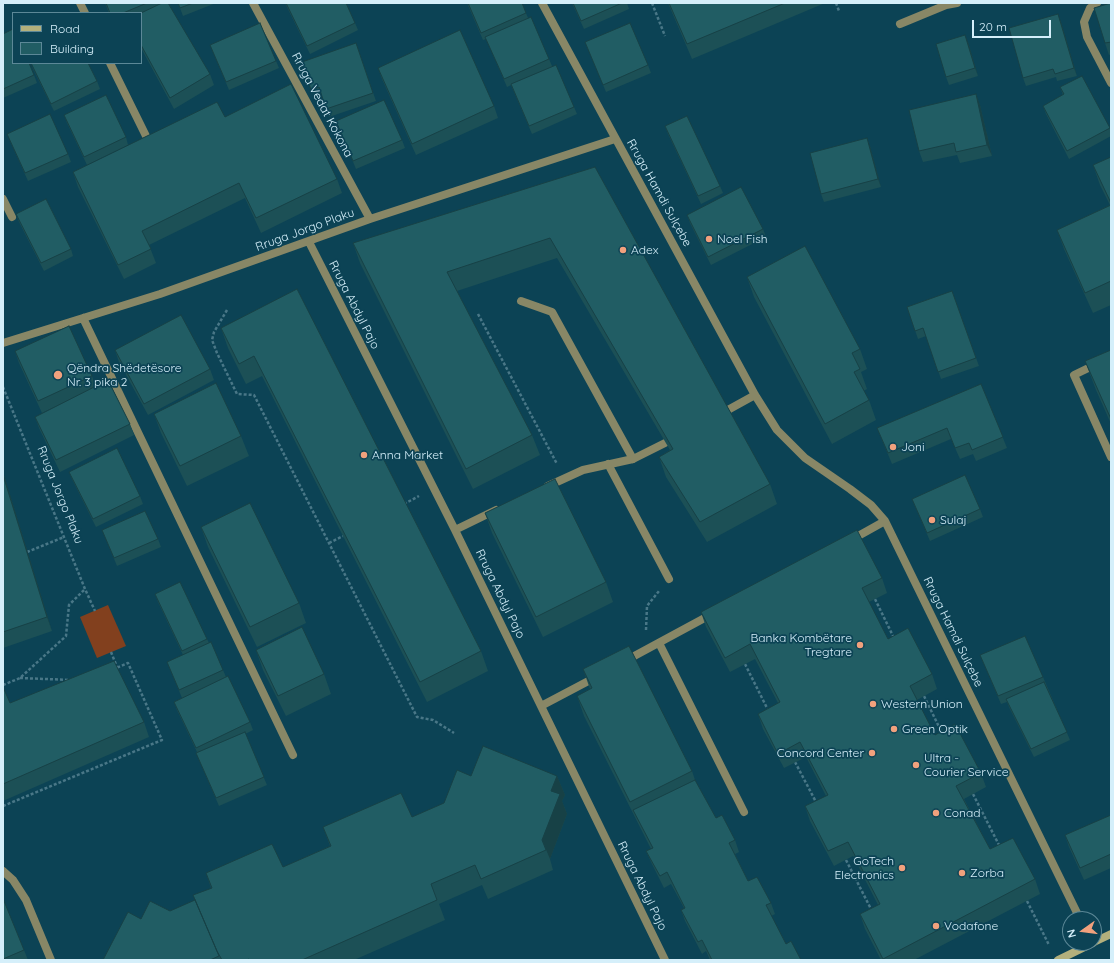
<!DOCTYPE html>
<html>
<head>
<meta charset="utf-8">
<style>
	body { margin:0 }
	#map { position:relative; width:1114px; height:963px; overflow:hidden; background:#0c4355; font-family:Quicksand,sans-serif }
	canvas { display:block }
	.frame { position:absolute; inset:0; border:4px solid #d5effa; pointer-events:none }
	.legend { position:absolute; left:12px; top:12px; width:130px; height:52px; box-sizing:border-box; background:#0c4355; border:1px solid #5c8897; margin:0; padding:5px 7px; list-style:none; font-size:12px; color:#d5effa }
	.legend li { display:flex; align-items:center; gap:8px; height:20px }
	.legend b { width:20px; border:1px solid #5c8897 }
	.north { position:absolute; left:1062px; top:911px; width:40px; height:40px; box-sizing:border-box; background:#0c4355; border:1px solid #5c8897; border-radius:50%; rotate:256deg; font-size:11px; font-weight:700; line-height:16px; text-align:center; color:#d5effa }
	.north::after { content:''; display:block; margin:auto; width:14px; height:18px; background:#f1a17d; clip-path:polygon(50% 0,100% 100%,50% 72%,0 100%) }
	.scale { position:absolute; left:972px; top:20px; width:79px; height:18px; box-sizing:border-box; border:2px solid #d5effa; border-top:0; padding-left:5px; font-size:12px; line-height:14px; white-space:nowrap; color:#d5effa; -webkit-text-stroke:3px #0c4355; paint-order:stroke }
</style>
</head>
<body>
<div id="map">
<canvas width="1114" height="963"></canvas>
<div class="frame"></div>
<ul class="legend">
<li><b style="height:5px;background:#b3b07c"></b>Road</li>
<li><b style="height:11px;background:#215d64"></b>Building</li>
</ul>
<div class="north">N</div>
<div class="scale">20 m</div>
</div>
<script>
const c = document.querySelector('canvas').getContext('2d');
c.lineJoin = 'round';
function paint(path, color) {
  c.fillStyle = color;
  c.fill(path, 'evenodd');
}
function toPath(rows) {
  const path = new Path2D();
  for (const r of rows) {
    path.moveTo(r[0], r[1]);
    for (let i = 2; i < r.length; i += 2) path.lineTo(r[i], r[i + 1]);
  }
  return path;
}
function strokePath(path, color, width, dash) {
  c.strokeStyle = color;
  c.lineWidth = width;
  c.lineCap = dash ? 'butt' : 'round';
  c.setLineDash(dash || []);
  c.stroke(path);
}
function label(font, color, halo, rows, align = 'center') {
  c.font = font + ' Quicksand,sans-serif';
  c.lineWidth = 3.5;
  c.setLineDash([]);
  c.textBaseline = 'middle';
  c.strokeStyle = halo;
  c.fillStyle = color;
  for (const [text, x, y, turn = 0] of rows) {
    c.save();
    c.translate(x, y);
    c.rotate((+turn || 0) * Math.PI / 180);
    c.textAlign = isNaN(turn) ? turn : align;
    if (halo) c.strokeText(text, 0, 0);
    c.fillText(text, 0, 0);
    c.restore();
  }
}
const green = toPath([
	[108,605,126,646,97,658,80,617]
]);
const path = toPath([
	[652,3,665,36],
	[836,3,839,11],
	[227,310,214,332,212,340,217,353,237,394,254,395,417,717,433,720,454,733],
	[478,314,557,464],
	[3,387,85,589,95,611],
	[404,504,419,496],
	[329,543,343,536],
	[27,552,64,537],
	[875,599,894,638],
	[646,630,647,606,659,591],
	[111,652,117,667],
	[745,664,769,712],
	[20,678,71,680],
	[3,685,20,678,66,636,69,605,85,589],
	[924,696,942,733],
	[795,762,816,802],
	[973,794,1000,847],
	[3,806,162,740,128,663,114,669],
	[846,860,872,911],
	[1027,901,1049,945]
]);
const lane = toPath([
	[80,3,85,13],
	[1097,3,1090,8,1084,22,1087,37,1111,83],
	[110,63,146,136],
	[3,199,12,217],
	[521,301,552,312,633,459],
	[1111,357,1074,375,1111,457],
	[608,464,669,579]
]);
const street = toPath([
	[253,3,370,219],
	[542,3,755,395,777,430,805,458,850,489,871,505,885,521,1080,919],
	[900,24,946,5,957,3],
	[309,242,455,530,665,960],
	[83,318,293,755],
	[3,343,160,294,370,219,615,139],
	[726,411,755,395],
	[548,486,583,470,633,459,665,443],
	[455,530,496,510],
	[851,540,885,521],
	[659,643,744,812],
	[625,661,712,614],
	[541,706,596,677],
	[3,871,13,880,26,900,51,960]
]);
const secondary = toPath([
	[1094,942,1111,934],
	[1058,960,1093,943]
]);
const wall = toPath([
	[105,3,159,3,210,74,214,85,174,109,141,48,141,13,109,13],
	[178,3,216,3,183,16],
	[285,3,346,3,355,23,358,30,310,54],
	[467,3,522,3,528,18,549,59,552,66,574,107,577,114,532,134,511,85,507,87,486,39,483,40],
	[572,3,627,3,629,9,584,29],
	[668,3,825,3,692,59],
	[1111,3,1111,54,1109,55,1105,43],
	[1061,22,1077,76,1057,81,1056,77,1026,86,1023,78],
	[3,34,34,75,37,83,3,98],
	[585,42,648,65,651,73,606,92],
	[968,42,978,76,949,85,946,77],
	[356,43,376,101,329,117,321,95,314,98,302,62],
	[210,45,276,61,279,68,229,90],
	[31,63,97,81,100,89,54,111,33,69],
	[378,68,494,106,498,118,416,155,382,79],
	[1060,87,1110,128,1111,132,1111,136,1069,159,1046,114,1043,106,1063,95],
	[976,94,980,105,992,156,960,163,957,155,923,162,919,151],
	[64,115,126,137,128,145,87,165,67,123],
	[225,117,337,179,342,193,261,233,245,198,149,245,156,263,124,279,78,187,73,172],
	[336,121,402,140,405,148,356,169],
	[665,126,720,186,723,193,701,204,668,134],
	[7,134,68,154,71,162,28,181,10,141],
	[870,146,881,187,824,202,821,194],
	[1111,157,1111,305,1093,313,1064,249,1057,230,1110,205,1100,185,1093,165],
	[595,167,770,484,777,504,707,542,666,477,659,457,670,450,557,258,457,291,532,435,540,455,473,489,360,263,353,243],
	[16,214,71,249,73,256,44,271,19,222],
	[687,215,763,229,766,237,711,265,690,223],
	[747,277,860,349,867,369,861,372,867,389,863,391,869,400,876,420,832,444,754,297],
	[297,289,481,651,488,671,427,702,262,376,246,384,228,348,221,328],
	[952,291,979,366,941,379,926,336,918,339,907,307],
	[115,350,210,369,214,380,148,415,119,362],
	[1111,350,1111,424,1096,390,1085,361],
	[15,351,92,376,96,387,130,424,134,435,60,472,39,428,35,417,61,404,42,413,19,363],
	[981,384,1007,448,976,461,973,454,960,459,951,439,892,464,877,428],
	[154,414,241,436,249,456,187,486,161,433],
	[3,472,52,631,3,648],
	[69,472,140,496,143,504,96,527,72,479],
	[912,499,980,509,983,517,930,541],
	[485,513,606,582,613,602,543,637,492,533],
	[201,527,299,603,306,623,257,647,208,547],
	[102,530,158,539,161,547,117,566],
	[882,578,887,593,869,602,888,639,932,674,937,689,917,700,935,735,981,773,986,787,964,799,990,849,1035,879,1040,894,914,960,881,960,865,929,860,914,878,905,853,856,834,866,810,821,805,806,826,796,806,757,784,768,763,729,758,714,778,703,755,659,730,672,706,627,701,612],
	[155,594,207,639,209,643,223,670,226,677,250,722,253,730,245,734,267,785,219,806,199,760,196,753,197,752,177,710,174,702,182,698,167,662,183,655,158,602],
	[256,650,324,674,331,694,286,716,263,670],
	[980,655,1043,677,1070,740,1034,757,1009,707,1007,702,1001,704],
	[583,669,692,771,695,780,716,818,735,840,739,852,735,854,748,881,771,903,775,914,771,916,786,944,801,960,710,960,706,951,702,954,685,921,681,910,684,908,671,884,664,888,651,862,646,851,651,849,584,716,577,696,590,689],
	[3,687,10,703,144,722,149,737,3,801],
	[471,776,557,776,565,795,562,801,567,814,550,859,553,870,488,899,482,885,439,904,445,920,354,960,103,960,141,919,170,911,195,900,211,888,206,873,283,867,330,846,323,827,412,817,444,803],
	[1111,815,1111,868,1084,880,1069,847,1065,835],
	[3,902,24,950,28,960,3,960]
]);
const shadedWall = toPath([
	[1058,14,1061,22,1077,76,1074,68],
	[965,35,968,42,978,76,975,68],
	[976,94,980,105,992,156,987,145],
	[867,138,870,146,881,187,878,179],
	[3,472,52,631,47,617,3,475],
	[557,776,565,795,562,801,567,814,550,859,542,840,551,791]
]);
const building = toPath([
	[106,3,147,3,123,13,110,13,106,3],
	[162,3,168,3,210,74,170,98,141,45,141,13,162,3],
	[178,3,193,3,180,8,178,3],
	[286,3,346,3,355,23,307,46,286,3],
	[468,3,522,3,526,13,481,33,468,3],
	[573,3,622,3,581,21,573,3],
	[669,3,785,3,687,44,669,3],
	[1111,3,1111,42,1105,43,1094,8,1111,3],
	[1058,14,1074,68,1055,74,1053,69,1023,78,1009,28,1058,14],
	[531,17,549,59,504,79,485,37,531,17],
	[260,23,276,61,226,82,210,45,260,23],
	[630,23,648,65,603,85,585,42,630,23],
	[13,29,13,63,29,63,34,75,3,89,3,34,13,29],
	[460,30,494,106,412,144,378,68,460,30],
	[965,35,975,68,946,77,936,44,965,35],
	[356,43,373,93,326,109,319,87,311,90,302,62,356,43],
	[31,63,88,63,97,81,51,104,31,63],
	[556,65,574,107,529,126,511,84,556,65],
	[1082,76,1110,128,1067,151,1043,106,1064,94,1060,87,1082,76],
	[291,84,337,179,256,218,239,183,142,231,151,249,118,265,73,172,217,102,225,117,291,84],
	[976,94,987,145,956,152,954,143,919,151,909,110,976,94],
	[106,95,126,137,84,157,64,115,106,95],
	[384,100,402,140,353,161,336,121,384,100],
	[50,114,68,154,25,173,7,134,50,114],
	[687,116,720,186,698,196,665,126,687,116],
	[867,138,878,179,821,194,810,153,867,138],
	[1111,157,1111,203,1093,165,1111,157],
	[595,167,770,484,700,522,659,457,673,449,550,238,447,272,532,435,466,469,353,243,595,167],
	[741,187,763,229,708,257,687,215,741,187],
	[46,199,71,249,41,263,16,214,46,199],
	[1111,205,1111,281,1085,293,1057,230,1111,205],
	[805,246,860,349,852,353,860,369,854,372,869,400,825,424,747,277,805,246],
	[297,289,481,651,420,682,254,356,239,364,221,328,297,289],
	[952,291,976,358,938,372,923,328,915,331,907,307,952,291],
	[181,315,210,369,144,404,115,350,181,315],
	[69,326,92,376,38,401,15,351,69,326],
	[1111,350,1111,419,1085,361,1111,350],
	[108,380,130,424,56,460,35,417,108,380],
	[216,383,241,436,180,466,154,414,216,383],
	[981,384,1003,437,972,450,969,443,955,448,947,428,888,453,877,428,981,384],
	[117,448,140,496,93,519,69,472,117,448],
	[3,475,47,617,3,632,3,475],
	[965,475,980,509,927,533,912,499,965,475],
	[555,479,606,582,536,617,485,513,555,479],
	[250,503,299,603,250,627,201,527,250,503],
	[145,511,158,539,114,558,102,530,145,511],
	[857,530,882,578,862,588,888,639,908,628,932,674,910,686,935,735,955,724,981,773,956,786,990,849,1013,838,1035,879,883,959,860,914,880,904,848,842,828,851,805,806,828,795,800,742,778,754,758,714,780,702,750,644,725,658,701,612,857,530],
	[180,582,207,639,182,651,155,594,180,582],
	[302,627,324,674,278,696,256,650,302,627],
	[1025,636,1043,677,998,696,980,655,1025,636],
	[211,642,223,670,179,690,167,662,211,642],
	[629,646,692,771,630,802,577,696,592,688,583,669,629,646],
	[114,661,144,722,3,784,3,687,10,703,114,661],
	[228,676,250,722,196,748,174,702,228,676],
	[1044,682,1067,732,1031,749,1006,699,1044,682],
	[245,732,264,777,216,798,196,753,245,732],
	[483,746,557,776,551,791,560,794,542,840,546,850,481,879,475,865,431,884,437,900,302,960,250,960,249,959,247,960,222,960,217,951,193,895,212,888,206,873,272,844,283,867,331,846,323,827,401,793,412,817,444,803,457,770,471,776,483,746],
	[695,780,716,818,722,815,735,840,729,843,748,881,757,877,771,903,766,905,786,944,791,941,801,960,712,960,702,940,698,942,681,910,685,908,667,872,660,876,646,851,653,848,633,810,695,780],
	[1111,815,1111,854,1080,868,1065,835,1111,815],
	[195,900,219,956,210,960,103,960,128,912,141,919,150,901,170,911,195,900],
	[4,901,24,950,3,959,3,902,4,901]
]);
const markers = [
	[709,239,4,"#f1a17d"],
	[623,250,4,"#f1a17d"],
	[58,375,5,"#f1a17d"],
	[893,447,4,"#f1a17d"],
	[364,455,4,"#f1a17d"],
	[932,520,4,"#f1a17d"],
	[860,645,4,"#f1a17d"],
	[873,704,4,"#f1a17d"],
	[894,729,4,"#f1a17d"],
	[872,753,4,"#f1a17d"],
	[916,765,4,"#f1a17d"],
	[936,813,4,"#f1a17d"],
	[902,868,4,"#f1a17d"],
	[962,873,4,"#f1a17d"],
	[936,926,4,"#f1a17d"]
];
const streetNames = [
	["Rruga Vedat Kokona",322,105,62],
	["Rruga Hamdi Sulçebe",659,193,61],
	["Rruga Jorgo Plaku",305,230,-20],
	["Rruga Abdyl Pajo",354,305,63],
	["Rruga Jorgo Plaku",60,495,68],
	["Rruga Abdyl Pajo",500,594,64],
	["Rruga Hamdi Sulçebe",953,632,64],
	["Rruga Abdyl Pajo",642,886,64]
];
const poiNames = [
	["Noel Fish",717,239],
	["Adex",631,250],
	["Qëndra Shëdetësore",67,368],
	["Nr. 3 pika 2",67,382],
	["Joni",901,447],
	["Anna Market",372,455],
	["Sulaj",940,520],
	["Banka Kombëtare",852,638,"right"],
	["Tregtare",852,652,"right"],
	["Western Union",881,704],
	["Green Optik",902,729],
	["Concord Center",864,753,"right"],
	["Ultra -",924,758],
	["Courier Service",924,772],
	["Conad",944,813],
	["GoTech",894,861,"right"],
	["Electronics",894,875,"right"],
	["Zorba",970,873],
	["Vodafone",944,926]
];
paint(green, '#82401e');
strokePath(path, '#497787', 2.5, [3, 2]);
strokePath(lane, '#888766', 8);
strokePath(street, '#888766', 8);
strokePath(secondary, '#b3b07c', 8);
paint(wall, '#1c5056');
paint(shadedWall, '#174146');
paint(building, '#215d64');
strokePath(building, '#174146', 1);
for (const [x, y, r, color] of markers) {
  const dot = new Path2D();
  dot.arc(x, y, r, 0, 2 * Math.PI);
  c.fillStyle = color;
  c.fill(dot);
  strokePath(dot, '#0c4355', 1.5);
}
label('12px', '#d5effa', '#0c4355', streetNames);
label('12px', '#d5effa', '#0c4355', poiNames, 'left');
</script>
</body>
</html>
